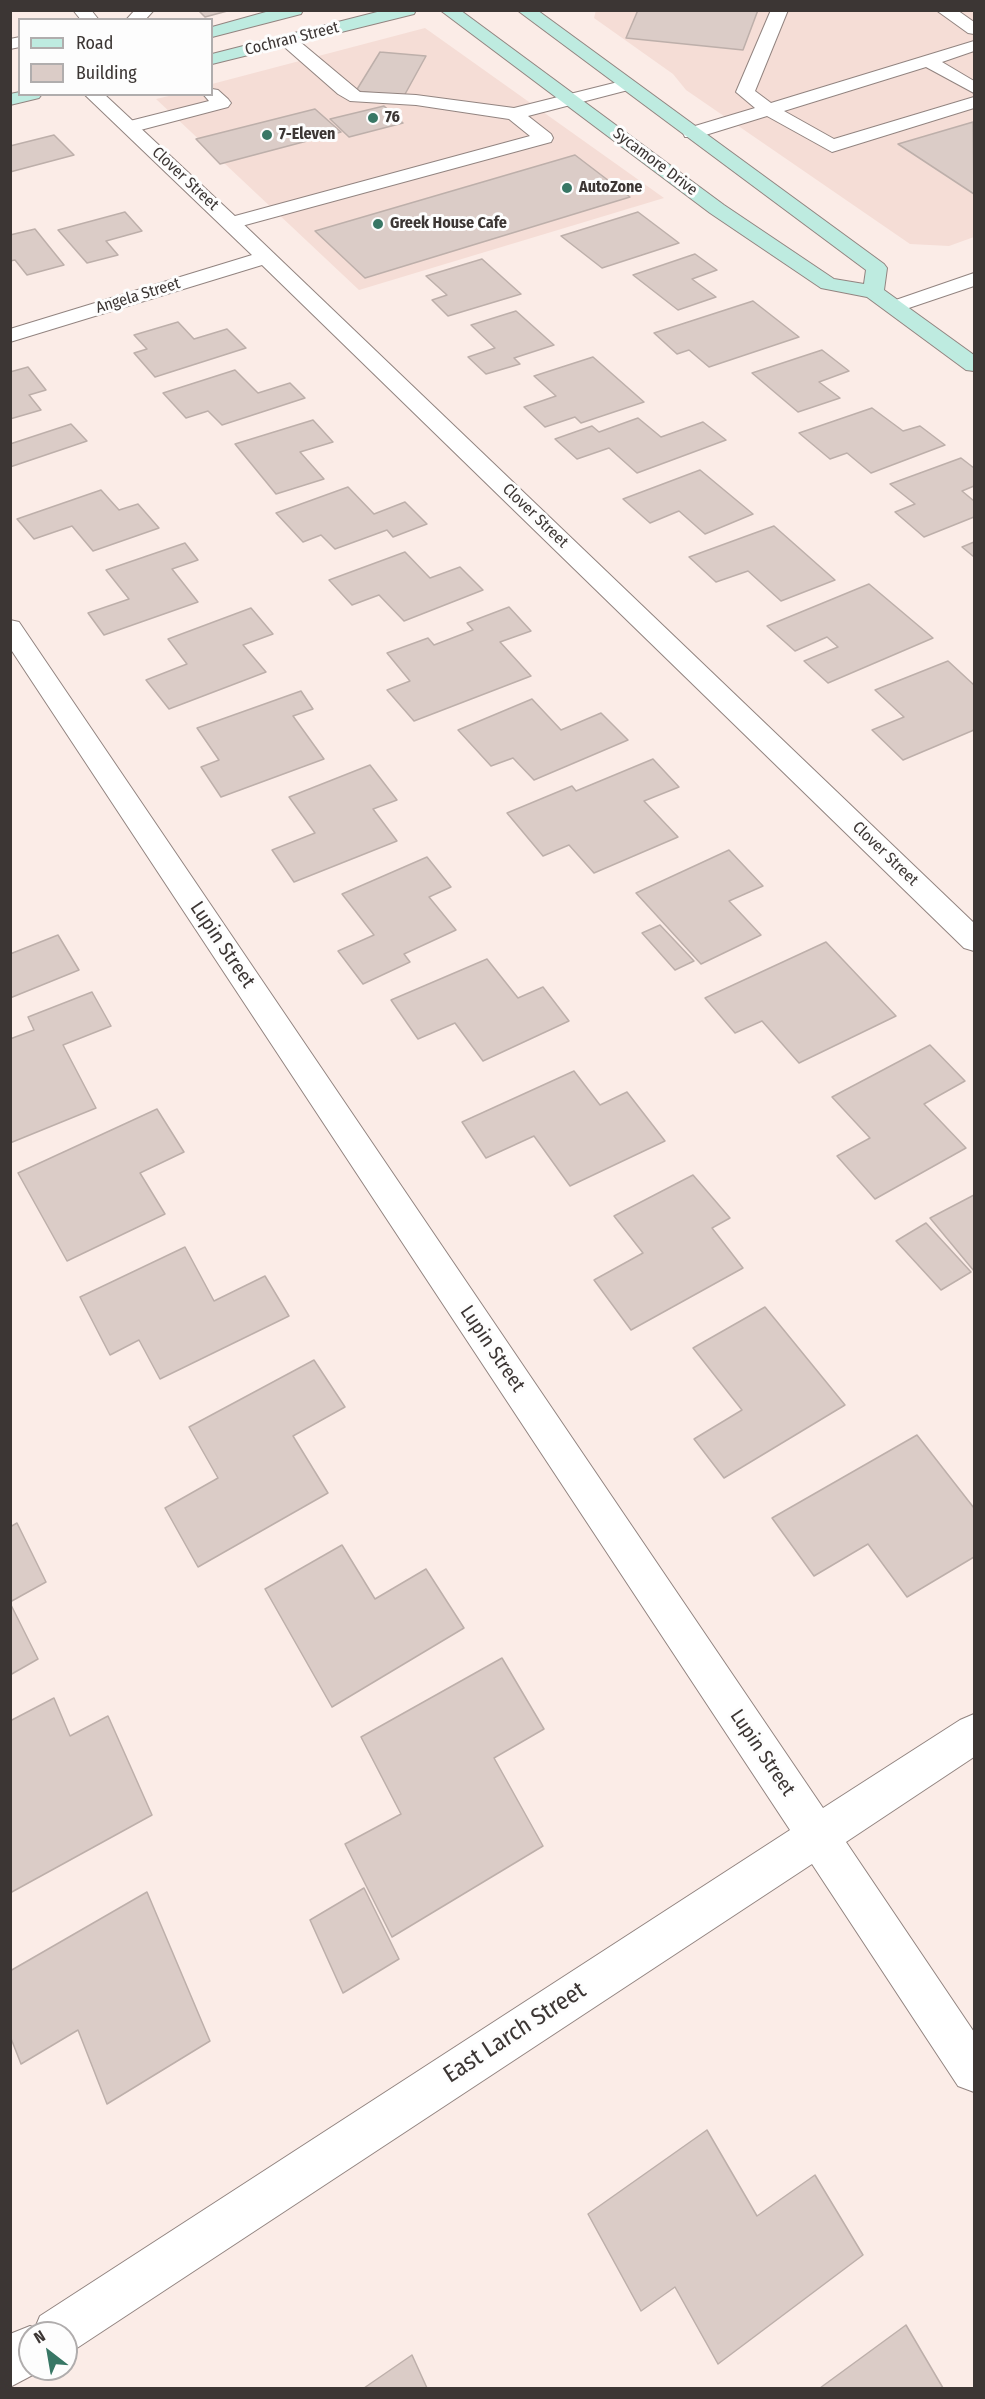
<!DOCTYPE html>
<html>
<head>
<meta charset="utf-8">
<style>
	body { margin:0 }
	#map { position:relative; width:985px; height:2399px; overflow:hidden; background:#fbece7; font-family:"Fira Sans Condensed",sans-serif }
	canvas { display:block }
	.frame { position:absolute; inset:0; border:12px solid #3c3634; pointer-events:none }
	.legend { position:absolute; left:18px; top:18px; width:195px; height:78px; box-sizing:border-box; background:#fdfdfd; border:2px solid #b0adad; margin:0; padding:8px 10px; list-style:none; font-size:18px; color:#3c3634 }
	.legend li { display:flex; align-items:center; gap:12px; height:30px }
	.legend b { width:30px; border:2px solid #b0adad }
	.north { position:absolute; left:18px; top:2321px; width:60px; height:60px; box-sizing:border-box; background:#fdfdfd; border:2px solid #b0adad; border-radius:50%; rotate:329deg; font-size:16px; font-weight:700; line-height:24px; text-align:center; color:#3c3634 }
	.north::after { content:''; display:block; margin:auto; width:21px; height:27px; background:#387765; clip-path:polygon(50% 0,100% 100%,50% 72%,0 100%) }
</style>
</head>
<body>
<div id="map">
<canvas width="985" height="2399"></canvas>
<div class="frame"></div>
<ul class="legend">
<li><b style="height:8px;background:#beebe0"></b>Road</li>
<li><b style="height:16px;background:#dbccc7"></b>Building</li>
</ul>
<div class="north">N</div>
</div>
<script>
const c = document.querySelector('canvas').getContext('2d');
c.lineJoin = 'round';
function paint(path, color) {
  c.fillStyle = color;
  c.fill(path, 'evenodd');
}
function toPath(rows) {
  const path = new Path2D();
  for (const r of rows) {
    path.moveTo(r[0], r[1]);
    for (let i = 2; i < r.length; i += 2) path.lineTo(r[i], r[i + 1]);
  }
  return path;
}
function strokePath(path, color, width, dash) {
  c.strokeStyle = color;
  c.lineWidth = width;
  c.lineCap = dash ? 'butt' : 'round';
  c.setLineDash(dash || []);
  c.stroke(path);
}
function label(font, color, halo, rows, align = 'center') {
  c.font = font + ' "Fira Sans Condensed",sans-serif';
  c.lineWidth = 6;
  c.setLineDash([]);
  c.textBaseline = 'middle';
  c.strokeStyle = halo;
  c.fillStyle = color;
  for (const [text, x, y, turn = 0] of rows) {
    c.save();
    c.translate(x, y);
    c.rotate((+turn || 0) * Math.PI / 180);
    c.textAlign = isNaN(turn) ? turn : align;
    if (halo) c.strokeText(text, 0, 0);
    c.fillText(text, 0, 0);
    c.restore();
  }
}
const built = toPath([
	[596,10,974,11,974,237,949,246,910,244,686,90,673,74,594,18],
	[425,28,664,198,359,290,156,99,173,95,212,94,212,84]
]);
const building = toPath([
	[198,10,231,10,205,17,198,10],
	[638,10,758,10,743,50,626,38,638,10],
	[380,52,426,56,404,96,356,91,380,52],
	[384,106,403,123,349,137,330,119,384,106],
	[315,109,341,132,220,164,196,139,315,109],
	[973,122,974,194,898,144,973,122],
	[54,135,74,155,10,172,10,146,54,135],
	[575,155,630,197,365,278,315,231,575,155],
	[125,212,142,231,106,241,118,255,87,263,58,230,125,212],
	[638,212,679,243,602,268,561,236,638,212],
	[35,229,64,265,27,275,15,260,10,261,10,235,35,229],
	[695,254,717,270,692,279,716,297,678,310,633,275,695,254],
	[482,259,521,294,448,316,432,300,447,295,426,276,482,259],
	[753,301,799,337,709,367,689,350,677,354,654,333,753,301],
	[516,311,554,345,514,358,520,364,486,374,468,357,495,348,471,325,516,311],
	[178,322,194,339,227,329,246,348,155,377,134,353,147,349,134,335,178,322],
	[822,350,849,371,819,382,840,398,798,412,752,373,822,350],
	[593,357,644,402,581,423,575,417,545,427,524,407,556,396,534,376,593,357],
	[28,367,46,390,29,395,41,410,10,419,10,372,28,367],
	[235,370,258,393,290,383,305,398,222,425,208,411,186,418,163,393,235,370],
	[872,408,903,431,920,426,945,445,871,473,847,453,830,459,799,433,872,408],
	[638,418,661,437,703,422,726,440,637,473,609,448,577,459,555,439,592,426,599,432,638,418],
	[313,420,333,442,300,452,324,479,276,494,235,444,313,420],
	[71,424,87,441,10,467,10,444,71,424],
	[961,458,974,468,974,486,962,491,974,501,974,517,924,537,895,512,915,504,890,484,961,458],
	[700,470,753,514,705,534,679,511,650,523,623,499,700,470],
	[348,487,374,514,405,502,427,524,393,537,387,530,335,549,321,535,303,542,276,513,348,487],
	[101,490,119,510,138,504,159,528,93,551,72,526,34,539,17,519,101,490],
	[774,526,835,580,781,601,748,571,716,582,689,557,774,526],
	[974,542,974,557,962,547,974,542],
	[185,543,198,560,172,569,198,602,104,635,88,613,129,599,106,570,185,543],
	[405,552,430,578,460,567,483,590,404,621,379,595,352,605,329,580,405,552],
	[869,584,933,638,828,683,804,661,838,647,827,637,795,651,767,626,869,584],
	[509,607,531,631,500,642,531,676,414,721,387,690,410,681,387,653,428,638,434,645,473,630,467,623,509,607],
	[251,608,273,634,243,645,266,672,169,709,146,680,187,664,168,639,251,608],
	[948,661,974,685,974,730,903,760,872,730,904,717,875,690,948,661],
	[301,691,313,709,293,716,324,759,221,797,201,767,219,760,197,728,301,691],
	[532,699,561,730,601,713,628,740,534,780,513,758,491,766,458,730,532,699],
	[653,759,679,787,644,801,678,837,594,873,569,845,543,856,507,813,572,786,576,791,653,759],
	[370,765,397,800,373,809,397,841,294,882,272,850,315,833,289,797,370,765],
	[729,850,763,886,729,901,761,935,701,964,636,893,729,850],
	[427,857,451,887,429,897,456,930,404,954,410,962,363,984,338,951,374,935,342,894,427,857],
	[660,925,694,961,675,970,642,933,660,925],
	[58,935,79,970,10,998,10,954,58,935],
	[826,942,896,1016,799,1063,762,1021,735,1033,705,998,826,942],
	[487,959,518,998,543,987,569,1021,483,1061,455,1023,418,1039,391,1000,487,959],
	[92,992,111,1026,63,1045,96,1108,10,1143,10,1039,34,1030,28,1017,92,992],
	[930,1045,965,1081,924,1104,966,1148,875,1199,837,1156,870,1138,832,1097,930,1045],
	[574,1071,600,1105,627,1092,665,1141,570,1186,534,1136,486,1158,462,1122,574,1071],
	[157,1109,184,1152,140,1173,165,1214,67,1261,18,1173,157,1109],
	[693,1175,730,1218,712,1228,743,1268,631,1330,594,1280,643,1253,614,1216,693,1175],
	[974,1195,974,1271,930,1218,974,1195],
	[926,1223,971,1272,941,1290,896,1241,926,1223],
	[185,1247,214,1301,265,1276,289,1316,160,1379,139,1340,110,1355,80,1297,185,1247],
	[765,1307,845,1405,724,1478,694,1439,742,1410,693,1348,765,1307],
	[314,1360,345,1407,293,1436,328,1493,198,1567,165,1508,218,1478,189,1427,314,1360],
	[917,1435,974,1508,974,1557,907,1597,868,1544,814,1576,772,1518,917,1435],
	[17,1523,46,1582,10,1602,10,1527,17,1523],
	[342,1545,375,1599,426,1569,464,1628,332,1707,265,1589,342,1545],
	[10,1603,38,1659,10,1675,10,1603],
	[502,1658,544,1729,494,1758,543,1846,392,1937,345,1844,401,1814,361,1737,502,1658],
	[54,1698,70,1736,108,1716,152,1815,10,1893,10,1721,54,1698],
	[364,1888,399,1959,343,1993,310,1920,364,1888],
	[147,1892,210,2041,107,2104,78,2030,21,2064,10,2036,10,1971,147,1892],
	[707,2130,757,2216,815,2175,863,2255,718,2364,675,2287,641,2311,588,2214,707,2130],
	[906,2325,943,2388,820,2388,906,2325],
	[412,2355,427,2388,364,2388,412,2355]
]);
const service = toPath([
	[73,10,91,10,99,20,81,20,73,10],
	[135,10,154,10,145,20,126,20,135,10],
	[771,10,788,10,755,91,771,103,974,41,974,51,942,62,974,81,974,93,926,67,784,111,834,139,974,97,974,108,832,152,767,116,699,137,685,137,683,133,685,129,755,108,736,92,771,10],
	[936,10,957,10,974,22,974,34,968,33,936,10],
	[287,35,293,36,360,92,416,95,514,108,626,80,635,85,632,89,528,116,551,134,553,138,551,142,238,227,224,227,221,223,224,219,530,136,509,119,416,105,350,101,338,94,281,44,278,40,281,36,287,35],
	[20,37,20,47,10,49,10,39,20,37],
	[212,89,218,90,228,99,231,103,228,107,129,133,120,127,122,123,209,101,203,94,212,94,212,89]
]);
const minor = toPath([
	[84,94,104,94,238,219,974,923,974,951,964,948,262,265,10,342,10,329,252,255,84,94],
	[974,273,974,286,894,313,887,311,883,307,887,303,974,273],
	[10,620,19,622,823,1808,960,1720,974,1714,974,1757,846,1842,974,2032,974,2092,958,2086,812,1864,74,2350,66,2353,66,2333,30,2333,30,2369,44,2369,10,2387,10,2334,30,2326,35,2328,40,2316,790,1830,10,648,10,620]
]);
const secondary = toPath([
	[273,10,303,10,301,14,212,37,212,27,273,10],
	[385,10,416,10,414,14,212,64,212,54,385,10],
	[440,10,460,10,724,205,834,279,864,284,866,270,517,10,537,10,884,264,887,268,884,290,974,355,974,371,966,370,867,297,821,288,710,213,440,10],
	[20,92,20,94,42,94,39,98,10,105,10,94,20,92]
]);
const markers = [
	[373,118,6,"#387765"],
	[267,135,6,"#387765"],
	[567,188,6,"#387765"],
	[378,224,6,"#387765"]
];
const farStreetnames = [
	["Cochran Street",292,39,-14],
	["Sycamore Drive",655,162,37],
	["Clover Street",185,179,43],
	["Angela Street",138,296,-17],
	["Clover Street",535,516,44],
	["Clover Street",885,854,44]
];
const farPoinames = [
	["76",385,118],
	["7-Eleven",279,135],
	["AutoZone",579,188],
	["Greek House Cafe",390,224]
];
const streetNames = [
	["Lupin Street",222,945,56],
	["Lupin Street",492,1349,56],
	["Lupin Street",762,1753,56]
];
const nearStreetnames = [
	["East Larch Street",515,2033,-33]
];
paint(built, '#f5ddd6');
paint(building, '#dbccc7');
strokePath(building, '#bdafaa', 1.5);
strokePath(service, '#928480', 2);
strokePath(minor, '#928480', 2);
strokePath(secondary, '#928480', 2);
paint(service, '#fff');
paint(minor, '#fff');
paint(secondary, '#beebe0');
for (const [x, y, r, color] of markers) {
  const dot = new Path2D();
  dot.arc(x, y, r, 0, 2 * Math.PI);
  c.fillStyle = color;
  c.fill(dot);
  strokePath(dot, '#fdfdfd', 2);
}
label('16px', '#3c3634', '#fdfdfd', farStreetnames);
label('bold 16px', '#3c3634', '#fdfdfd', farPoinames, 'left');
label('20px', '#3c3634', '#fdfdfd', streetNames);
label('24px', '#3c3634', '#fdfdfd', nearStreetnames);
</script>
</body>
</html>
